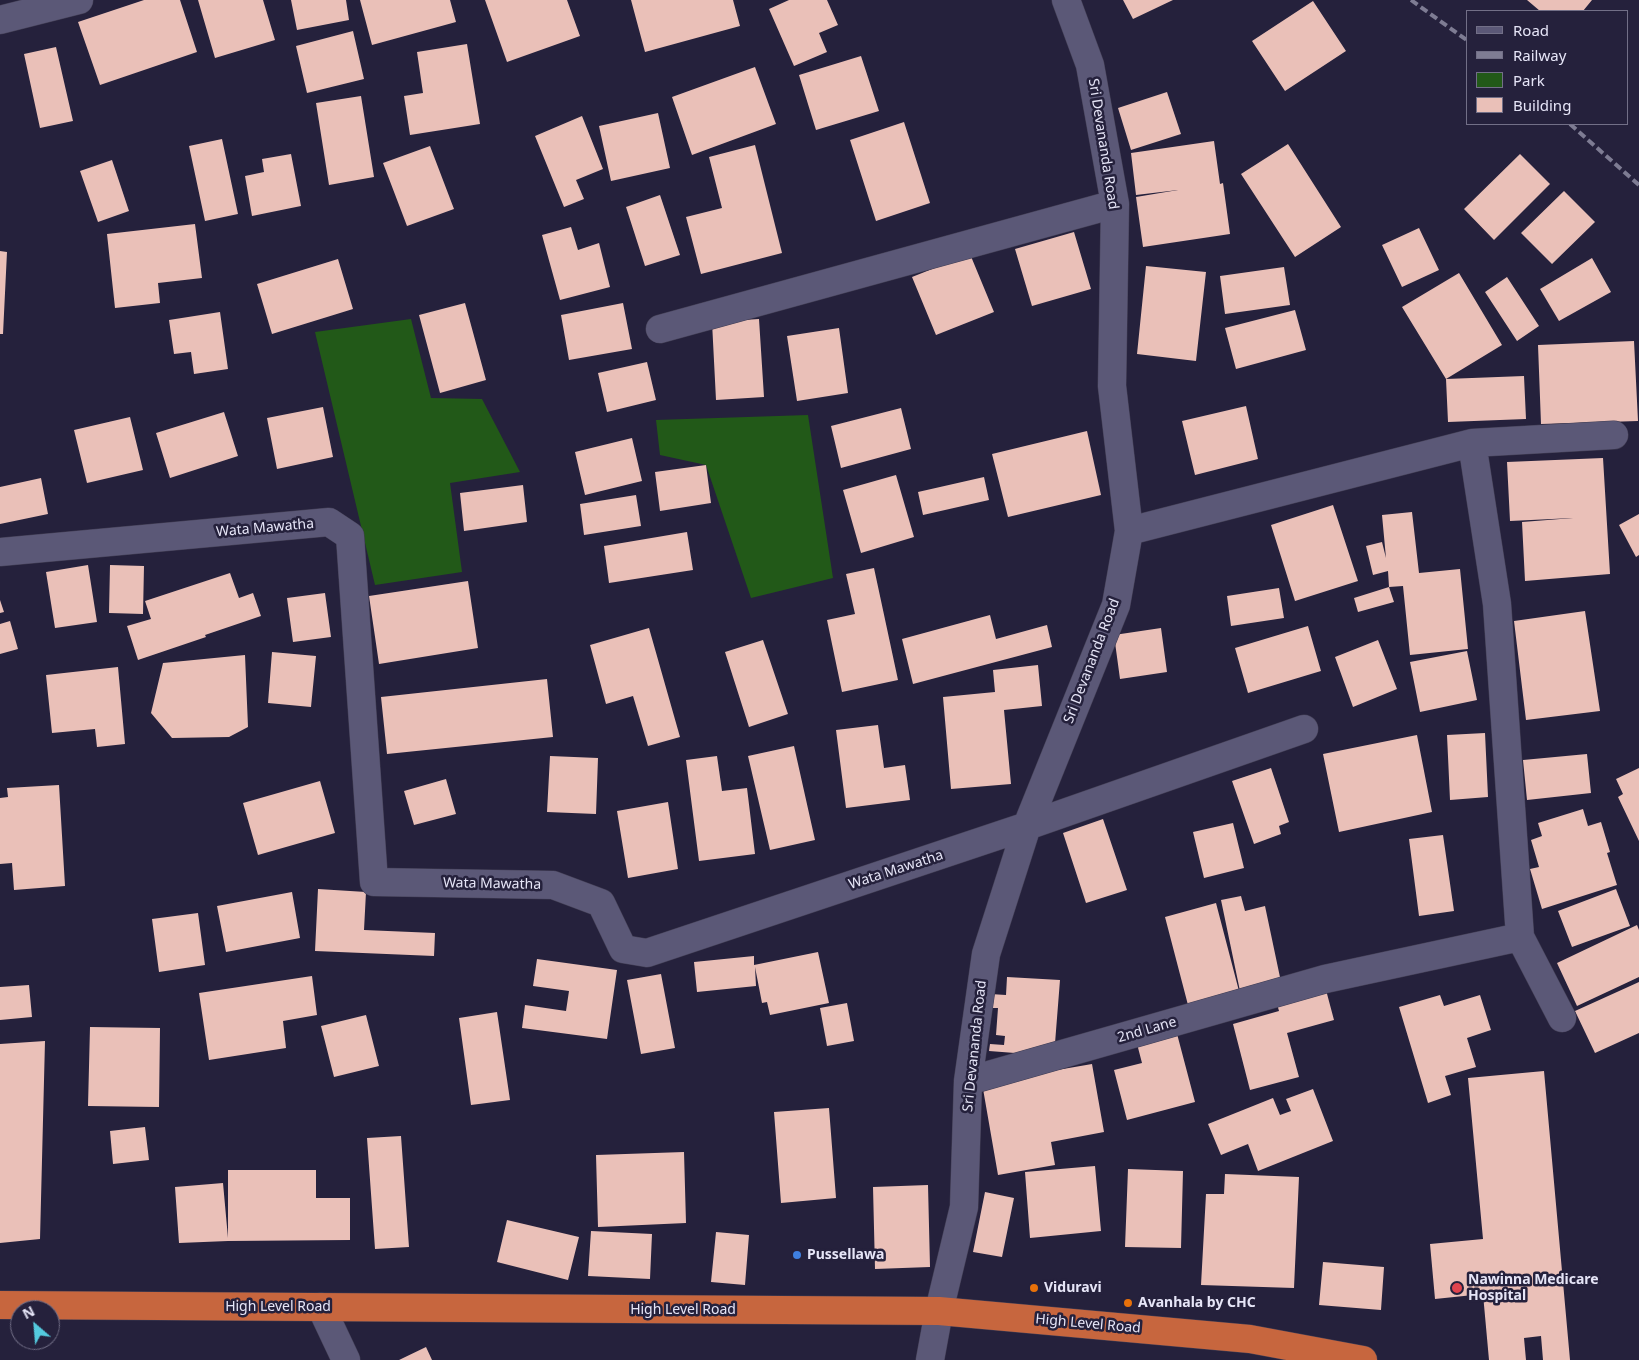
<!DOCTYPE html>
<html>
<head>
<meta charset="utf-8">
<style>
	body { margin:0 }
	#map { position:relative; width:1639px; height:1360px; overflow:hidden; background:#25213c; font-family:"Noto Sans",sans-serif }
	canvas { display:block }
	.legend { position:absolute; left:1466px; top:10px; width:162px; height:115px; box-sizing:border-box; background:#25213c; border:1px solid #726f87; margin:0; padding:6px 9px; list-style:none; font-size:15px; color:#e6e5f7 }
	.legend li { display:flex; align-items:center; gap:10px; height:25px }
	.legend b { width:25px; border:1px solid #726f87 }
	.north { position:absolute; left:10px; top:1300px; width:50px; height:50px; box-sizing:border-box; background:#25213c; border:1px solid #726f87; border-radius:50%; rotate:333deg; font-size:14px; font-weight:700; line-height:20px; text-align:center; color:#e6e5f7 }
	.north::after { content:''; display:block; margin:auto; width:18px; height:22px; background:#54cade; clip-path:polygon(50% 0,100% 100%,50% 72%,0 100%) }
</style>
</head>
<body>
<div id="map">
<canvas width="1639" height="1360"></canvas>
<ul class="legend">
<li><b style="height:6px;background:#5b5877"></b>Road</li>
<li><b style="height:6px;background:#7e7c93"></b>Railway</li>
<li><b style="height:14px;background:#225918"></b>Park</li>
<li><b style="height:14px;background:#eac0b8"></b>Building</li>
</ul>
<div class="north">N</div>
</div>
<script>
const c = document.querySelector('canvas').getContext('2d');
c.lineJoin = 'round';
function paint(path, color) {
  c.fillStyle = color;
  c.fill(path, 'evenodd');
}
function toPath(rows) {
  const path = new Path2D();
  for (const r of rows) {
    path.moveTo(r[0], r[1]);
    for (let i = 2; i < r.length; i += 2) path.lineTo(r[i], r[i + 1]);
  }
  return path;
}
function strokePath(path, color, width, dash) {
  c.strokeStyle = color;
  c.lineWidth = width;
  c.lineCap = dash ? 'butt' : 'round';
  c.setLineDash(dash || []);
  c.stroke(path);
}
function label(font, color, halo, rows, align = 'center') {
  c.font = font + ' "Noto Sans",sans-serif';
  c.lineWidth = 5;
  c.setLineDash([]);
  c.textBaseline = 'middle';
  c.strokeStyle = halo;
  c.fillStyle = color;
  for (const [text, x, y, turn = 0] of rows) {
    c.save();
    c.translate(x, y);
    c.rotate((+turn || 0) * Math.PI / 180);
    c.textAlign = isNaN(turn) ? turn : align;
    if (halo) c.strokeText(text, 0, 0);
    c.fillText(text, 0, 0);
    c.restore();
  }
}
const green = toPath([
	[411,319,431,398,482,399,520,472,450,483,462,572,375,585,315,332],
	[808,415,833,578,751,598,706,465,660,455,656,420]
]);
const building = toPath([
	[144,0,180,0,197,52,100,85,78,22],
	[198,0,263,0,275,40,215,58],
	[291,0,346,0,349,20,297,30],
	[360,0,450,0,456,22,372,45],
	[485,0,567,0,580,36,507,62],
	[631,0,733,0,740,26,645,52],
	[789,0,827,0,838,25,819,33,827,52,794,66,769,9],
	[1123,0,1173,0,1133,19],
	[1527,0,1592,0,1583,11,1540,11],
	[1313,1,1346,51,1285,91,1252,41],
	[353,31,364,79,307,93,296,46],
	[467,44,480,124,410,135,404,96,423,93,417,52],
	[56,47,73,121,40,128,24,54],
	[861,56,879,111,816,130,799,75],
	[755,67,776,124,692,155,672,97],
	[1167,92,1181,134,1131,150,1118,108],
	[361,96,374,177,329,185,316,103],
	[658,113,670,168,611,181,599,126],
	[582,116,603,169,576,180,584,199,564,207,535,136],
	[904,122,930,203,876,221,850,140],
	[222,139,238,214,205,221,189,146],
	[1214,141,1220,184,1223,183,1230,234,1143,247,1136,197,1178,190,1136,195,1131,153],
	[1288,144,1341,227,1295,257,1241,174],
	[755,145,782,253,701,274,686,217,722,208,709,157],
	[430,146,454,209,407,226,383,163],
	[291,154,301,206,252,216,245,176,264,172,262,159],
	[1520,154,1550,184,1494,240,1464,209],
	[112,160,129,211,98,222,80,171],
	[1564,191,1595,222,1552,264,1521,233],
	[660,195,680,255,645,266,626,207],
	[195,224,202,278,158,283,160,303,115,308,107,234],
	[571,227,578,250,599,243,610,287,560,300,542,235],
	[1419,228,1439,270,1402,287,1382,245],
	[1074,232,1091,289,1032,306,1015,249],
	[0,251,7,252,3,334,0,334],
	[970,254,994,312,936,335,912,277],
	[1592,258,1611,292,1559,321,1540,289],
	[338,259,353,309,272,334,257,284],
	[1146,266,1206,272,1196,361,1137,354],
	[1284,267,1290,305,1225,314,1220,276],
	[1459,273,1502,345,1446,379,1402,307],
	[1507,277,1539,326,1517,341,1485,292],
	[465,303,486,380,440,393,419,315],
	[623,303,632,349,569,360,561,315],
	[1295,310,1306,350,1236,369,1225,328],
	[220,312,228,369,194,374,191,352,174,354,169,320],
	[759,319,764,397,716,400,712,322],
	[839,328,848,393,797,401,787,336],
	[1634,341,1638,421,1541,424,1538,345],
	[647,362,656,400,607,412,598,373],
	[1524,376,1526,419,1448,422,1446,379],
	[1246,406,1258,459,1195,475,1182,421],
	[323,407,333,457,277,469,267,418],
	[901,408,911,449,841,468,831,426],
	[224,412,238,456,170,478,156,433],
	[130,417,143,470,87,483,74,430],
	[1087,431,1101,495,1008,517,992,454],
	[632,438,642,481,585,495,575,452],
	[1603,458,1610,574,1525,581,1522,522,1573,518,1510,521,1507,462],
	[706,465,711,503,660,511,655,472],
	[896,475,914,537,861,553,843,490],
	[984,477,989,500,923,515,918,492],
	[41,478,48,514,0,524,0,487],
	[523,485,527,522,464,531,460,493],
	[636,495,641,526,584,535,580,504],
	[1333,505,1358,581,1295,601,1271,525],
	[1412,512,1419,573,1460,569,1468,649,1410,655,1403,586,1389,587,1388,571,1373,575,1366,546,1382,542,1386,558,1382,515],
	[1639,514,1639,555,1636,557,1619,525],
	[687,532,693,570,609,583,604,546],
	[88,565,97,622,55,628,46,572],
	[110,565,144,566,143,614,109,613],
	[874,568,898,680,842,692,827,620,855,614,846,574],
	[230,573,239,598,253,593,261,616,205,635,206,637,138,660,127,626,151,619,145,601],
	[468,581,478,648,379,664,369,596],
	[1389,587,1394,602,1358,612,1354,598],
	[1279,588,1284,618,1231,626,1227,596],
	[325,593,331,637,293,642,287,598],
	[0,600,4,612,0,613],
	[1585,611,1600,711,1526,720,1514,621],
	[990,615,996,639,1047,625,1052,647,913,684,902,639],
	[10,621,18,649,0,654,0,624],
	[1308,626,1321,671,1248,693,1235,648],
	[649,628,680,737,648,746,633,696,606,704,590,645],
	[1161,628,1167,672,1120,679,1114,635],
	[763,640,788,714,749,727,725,652],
	[1378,640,1397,689,1353,707,1335,657],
	[1467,651,1477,700,1420,712,1410,662],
	[272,652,316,656,311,707,268,703],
	[245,655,248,727,229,737,172,738,151,713,163,663],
	[1038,665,1042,706,1004,710,1011,784,951,789,943,697,995,692,993,670],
	[118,667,125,744,97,747,95,729,52,733,46,675],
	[547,679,553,737,387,754,381,697],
	[878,725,884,768,905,765,910,800,846,808,836,730],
	[1485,733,1488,797,1450,800,1447,735],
	[1417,735,1432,812,1339,832,1323,754],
	[794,746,815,840,770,850,748,756],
	[1587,754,1591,793,1527,800,1523,760],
	[550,756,598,758,596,814,547,812],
	[717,756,722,791,747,788,755,854,699,861,686,760],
	[1271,768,1289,822,1279,826,1281,834,1254,844,1232,781],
	[1639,768,1639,841,1618,797,1623,794,1616,779],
	[446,779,456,814,414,825,404,791],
	[320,781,335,833,258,855,243,803],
	[59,785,65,886,14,890,12,863,0,864,0,798,8,797,7,788],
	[668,802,678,869,628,878,617,811],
	[1583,809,1588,826,1601,822,1610,852,1607,853,1617,885,1542,909,1530,869,1539,867,1531,840,1542,836,1538,823],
	[1103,819,1127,890,1086,903,1063,833],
	[1233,823,1244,868,1204,878,1193,832],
	[1443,835,1454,911,1419,916,1409,839],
	[318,889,366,892,364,930,435,933,434,956,315,951],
	[1616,889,1630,926,1572,947,1558,911],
	[292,892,300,938,226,952,217,906],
	[1241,896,1245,911,1265,906,1281,982,1240,991,1221,900],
	[1216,903,1239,991,1188,1005,1165,917],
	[198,913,205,965,159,972,152,919],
	[1637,925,1639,930,1639,977,1577,1006,1557,963],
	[818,952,829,1003,770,1015,767,1002,762,1003,755,967,756,986,697,992,694,962,754,956,754,965],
	[537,959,617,970,607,1039,522,1028,525,1005,566,1011,569,991,533,986],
	[661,974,675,1048,641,1054,627,980],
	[312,976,317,1015,283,1021,286,1048,209,1060,199,993],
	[1007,977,1060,980,1054,1056,989,1051,990,1044,1004,1045,1005,1036,996,1035,998,1008,989,1008,990,994,1006,995],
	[1639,982,1639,1033,1595,1053,1575,1011],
	[29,985,32,1017,0,1020,0,987],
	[1326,990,1334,1020,1287,1033,1299,1077,1250,1090,1233,1024,1279,1011,1277,1004],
	[1440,995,1444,1006,1480,995,1491,1030,1467,1038,1476,1067,1445,1076,1451,1095,1428,1103,1399,1007],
	[847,1003,854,1041,827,1046,820,1008],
	[497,1012,510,1100,471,1105,459,1018],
	[366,1015,379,1066,334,1077,321,1026],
	[90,1027,160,1028,159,1107,88,1106],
	[1176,1030,1195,1102,1127,1120,1114,1070,1142,1063,1136,1040],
	[45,1041,40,1239,0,1243,0,1044],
	[1092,1064,1104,1132,1051,1142,1055,1165,998,1175,982,1083],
	[1544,1071,1570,1360,1543,1360,1541,1336,1524,1338,1526,1360,1489,1360,1483,1294,1435,1299,1430,1244,1483,1239,1468,1078],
	[1313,1089,1333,1141,1258,1171,1248,1144,1221,1155,1208,1124,1273,1098,1280,1115,1291,1111,1286,1099],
	[829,1108,836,1198,781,1203,774,1112],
	[145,1127,149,1160,113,1164,110,1131],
	[401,1136,409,1247,375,1249,367,1138],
	[684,1152,686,1223,598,1227,596,1155],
	[1095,1166,1101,1231,1030,1238,1025,1172],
	[1128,1169,1183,1171,1181,1248,1125,1247],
	[228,1170,316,1170,316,1198,350,1198,350,1240,228,1241,179,1243,175,1187,223,1183,228,1238],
	[1225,1174,1299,1177,1294,1288,1201,1285,1206,1194,1224,1194],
	[928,1185,930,1267,875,1269,873,1187],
	[985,1192,1014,1198,1002,1257,973,1252],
	[507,1220,579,1237,568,1280,497,1262],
	[591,1231,652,1234,650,1279,588,1276],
	[716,1232,749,1235,745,1285,711,1282],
	[1323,1262,1384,1267,1381,1310,1319,1305],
	[426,1347,432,1360,399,1360]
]);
const street = toPath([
	[0,20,79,0],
	[660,329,1115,204],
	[1472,443,1497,604,1520,937,1562,1018],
	[1129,531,1472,443,1614,435],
	[0,552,329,522,350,536,374,882,553,885,601,903,623,949,647,953,1027,826,1304,729],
	[968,1081,1325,979,1520,937],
	[321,1307,346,1360],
	[930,1360,939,1311,964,1207,968,1081,986,954,1027,826,1116,605,1129,531,1112,386,1115,204,1090,65,1066,0]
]);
const highway = toPath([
	[0,1305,939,1311,1250,1339,1363,1360]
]);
const rail = toPath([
	[1411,0,1468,41],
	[1570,124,1639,185]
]);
const markers = [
	[797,1255,5,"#3f7fe0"],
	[1034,1288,5,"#e8710a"],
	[1457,1288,6,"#e0444e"],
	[1128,1303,5,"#e8710a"]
];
const streetNames = [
	["Sri Devananda Road",1103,144,81],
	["Wata Mawatha",265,528,-5],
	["Sri Devananda Road",1092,661,-69],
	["Wata Mawatha",896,870,-18],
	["Wata Mawatha",492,884,1],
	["2nd Lane",1147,1030,-16],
	["Sri Devananda Road",975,1046,-84],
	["High Level Road",278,1307],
	["High Level Road",683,1310],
	["High Level Road",1088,1324,5]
];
const poiNames = [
	["Pussellawa",807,1255],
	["Nawinna Medicare",1468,1280],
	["Hospital",1468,1296],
	["Viduravi",1044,1288],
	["Avanhala by CHC",1138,1303]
];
paint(green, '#225918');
paint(building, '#eac0b8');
strokePath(street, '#433f55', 29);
strokePath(highway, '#433f55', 29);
strokePath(street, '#5b5877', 28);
strokePath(highway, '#c7663e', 28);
strokePath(rail, '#7e7c93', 4, [8, 4]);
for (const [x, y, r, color] of markers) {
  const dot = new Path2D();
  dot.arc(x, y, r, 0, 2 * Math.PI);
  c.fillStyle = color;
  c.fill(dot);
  strokePath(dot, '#25213c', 2);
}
label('14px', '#e6e5f7', '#25213c', streetNames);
label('bold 14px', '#e6e5f7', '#25213c', poiNames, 'left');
</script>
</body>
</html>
